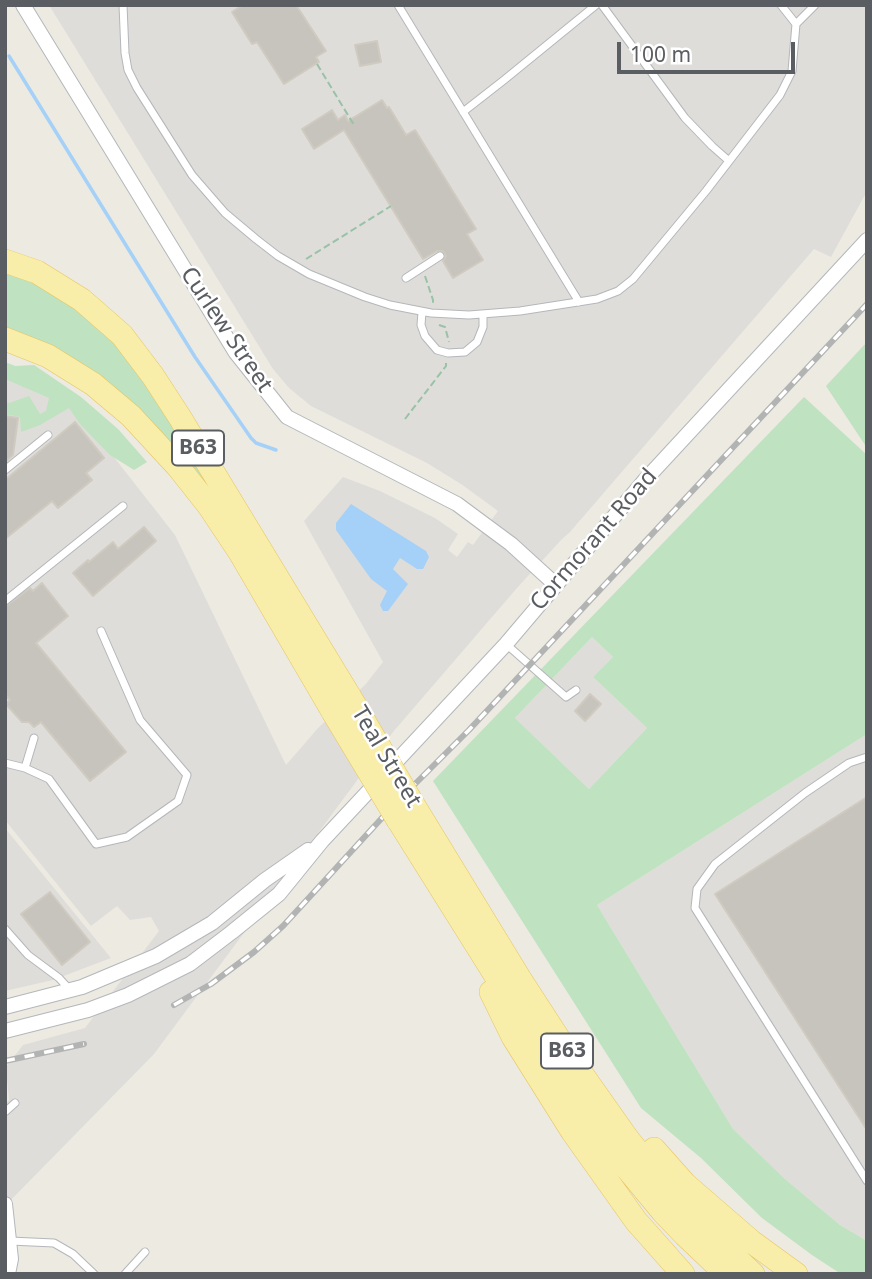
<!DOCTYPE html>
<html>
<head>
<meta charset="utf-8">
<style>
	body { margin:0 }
	#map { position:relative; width:872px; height:1279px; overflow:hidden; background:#eceae1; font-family:"Noto Sans",sans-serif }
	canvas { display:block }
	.frame { position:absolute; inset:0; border:7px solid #5a5d61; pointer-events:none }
	.scale { position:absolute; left:617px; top:42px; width:178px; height:32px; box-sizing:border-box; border:4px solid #5a5d61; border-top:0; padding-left:9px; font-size:21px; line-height:24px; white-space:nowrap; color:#5a5d61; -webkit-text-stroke:5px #fff; paint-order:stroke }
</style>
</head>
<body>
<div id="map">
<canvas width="872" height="1279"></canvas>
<div class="frame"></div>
<div class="scale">100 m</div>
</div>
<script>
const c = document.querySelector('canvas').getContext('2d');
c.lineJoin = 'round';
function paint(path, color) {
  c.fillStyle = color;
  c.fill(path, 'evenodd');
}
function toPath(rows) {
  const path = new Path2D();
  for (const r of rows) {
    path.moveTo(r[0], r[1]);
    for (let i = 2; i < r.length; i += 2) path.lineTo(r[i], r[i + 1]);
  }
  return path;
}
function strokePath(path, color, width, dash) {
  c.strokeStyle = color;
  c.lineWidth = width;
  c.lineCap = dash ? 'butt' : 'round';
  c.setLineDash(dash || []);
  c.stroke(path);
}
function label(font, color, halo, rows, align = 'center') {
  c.font = font + ' "Noto Sans",sans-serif';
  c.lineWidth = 5;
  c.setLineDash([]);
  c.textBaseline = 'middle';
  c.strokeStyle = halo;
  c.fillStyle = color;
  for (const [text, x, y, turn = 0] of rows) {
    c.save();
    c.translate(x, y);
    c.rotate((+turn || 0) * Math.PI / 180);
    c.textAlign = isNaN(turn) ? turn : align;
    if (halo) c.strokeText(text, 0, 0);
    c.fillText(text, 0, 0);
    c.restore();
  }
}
const industrial = toPath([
	[49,5,867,5,867,191,831,257,814,249,570,532,562,539,517,588,393,732,154,1054,5,1206,5,1104,9,1100,6,1067,23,1045,85,1028,159,931,151,917,130,920,117,906,91,926,5,820,5,365,59,392,117,461,175,535,286,765,319,727,365,685,383,662,304,521,343,477,380,491,435,518,458,534,448,550,457,557,468,542,473,545,498,511,461,484,427,463,311,406,289,388,273,369],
	[592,637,613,657,593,677,647,728,589,789,515,718],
	[867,734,867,1241,840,1225,785,1179,733,1129,597,905],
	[5,828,111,958,53,980,5,991]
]);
const green = toPath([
	[5,270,50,289,89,316,121,346,144,376,348,708,148,422,5,331],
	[867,342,867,448,826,386],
	[5,362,15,366,34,365,81,397,118,429,147,462,134,470,110,455,80,424,69,408,40,425,21,432,20,417,5,414,5,402,9,403,29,396,40,414,46,411,49,398,5,379],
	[804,397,867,455,867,734,597,905,733,1129,785,1179,840,1225,867,1241,867,1274,841,1274,812,1255,762,1218,701,1158,641,1108,433,781],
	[592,637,613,657,593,677,647,728,589,789,515,718]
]);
const water = toPath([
	[351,504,426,551,429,557,423,569,417,569,400,558,393,569,408,584,388,611,383,611,380,605,387,591,371,579,336,530,336,523]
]);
const stream = toPath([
	[9,56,195,357,251,438,256,443,276,450]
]);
const building = toPath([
	[243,5,296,5,326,51,316,57,319,62,284,84,257,42,252,44,232,12,243,5],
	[377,41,381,62,360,66,355,45,377,41],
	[382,100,387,108,389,107,406,135,415,130,476,229,467,234,483,260,453,278,443,261,446,256,443,251,437,251,423,259,344,130,314,149,302,129,332,110,338,120,345,115,348,121,382,100],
	[5,416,18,418,13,455,5,462,5,416],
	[75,422,104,458,86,473,92,480,58,508,52,501,5,539,5,480,75,422],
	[144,527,156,541,93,596,73,573,88,560,89,562,113,542,118,549,144,527],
	[42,583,68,616,36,643,126,752,90,781,41,722,34,727,29,722,22,722,6,704,10,700,5,694,5,607,30,588,33,591,42,583],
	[590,694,601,704,585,721,575,711,590,694],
	[867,797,867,1130,715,894,867,797],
	[50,892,90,942,62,965,21,914,50,892]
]);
const path = toPath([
	[317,64,354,125],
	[306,259,391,206],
	[425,276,433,300,433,304],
	[439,325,445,327,449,342],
	[405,419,446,366,446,361]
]);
const lane = toPath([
	[123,5,125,53,128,70,137,88,192,175,225,213,256,239,278,256,309,274,365,297,390,305,431,313,469,315,520,311,597,299,618,291,633,279,706,191,780,95,792,71,796,24,781,5],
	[398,5,579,302],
	[602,5,685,118,712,146,729,161],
	[796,24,815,5],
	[463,112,504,80,596,5],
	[406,278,440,256],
	[422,312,421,325,425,336,437,350,448,353,465,352,477,342,483,327,483,314],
	[5,470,48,435],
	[5,601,123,506],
	[506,644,566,697,576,690],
	[867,757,849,763,805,793,715,864,697,889,695,908,867,1181],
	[5,763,25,768,49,779,96,844,127,837,178,801,187,775,140,720,101,631],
	[25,768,34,738],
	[5,929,28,955,59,978,70,990],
	[5,1112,15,1103],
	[10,1241,54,1243,73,1254,94,1274],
	[125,1274,145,1252]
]);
const street = toPath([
	[23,5,236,353,287,417,457,504,511,544,556,585],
	[5,1007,82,987,156,956,212,923,265,880,308,850],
	[5,1031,88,1010,128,995,190,964,232,932,279,894,322,841,506,644,645,480,867,240],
	[5,1204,11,1259,8,1274]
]);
const primary = toPath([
	[5,261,37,272,82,300,122,335,153,376,179,416,350,697],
	[5,339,48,356,93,384,131,416,179,468,209,506,239,551,333,712],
	[413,804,520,979,579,1070,627,1138,681,1206,753,1274],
	[398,820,561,1080,601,1137,663,1212,685,1235,726,1274],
	[491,992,513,1037,572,1131,636,1221,683,1274],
	[654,1149,685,1184,752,1242,796,1274]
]);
const rail = toPath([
	[174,1005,211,984,254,952,283,926,392,807,469,730,867,304],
	[5,1061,84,1044]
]);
const primaryBridge = toPath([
	[350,697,413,804],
	[333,712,398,820]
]);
const shields = [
	[198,448,52],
	[567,1051,52]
];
const shieldNames = [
	["B63",198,448],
	["B63",567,1051]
];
const streetNames = [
	["Curlew Street",226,330,56],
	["Cormorant Road",594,540,-49],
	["Teal Street",386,757,59]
];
paint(industrial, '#dfddd9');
paint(green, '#bfe2c0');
paint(water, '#a5d1f8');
strokePath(stream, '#a5d1f8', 3.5);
paint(building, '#c7c4be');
strokePath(building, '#d0cbc0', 2);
strokePath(lane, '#b4b7bb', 9);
strokePath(street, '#b4b7bb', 16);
strokePath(primary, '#e6c560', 24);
strokePath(path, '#99c2a6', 2, [7, 3.5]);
strokePath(lane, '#fff', 7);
strokePath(street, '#fff', 14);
strokePath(primary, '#f9eea9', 23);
strokePath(rail, '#b2b3b3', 6);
strokePath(rail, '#fff', 3.5, [10]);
strokePath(primaryBridge, '#e6c560', 24, []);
strokePath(primaryBridge, '#f9eea9', 23);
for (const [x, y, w] of shields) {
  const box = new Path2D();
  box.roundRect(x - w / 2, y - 17.5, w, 35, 5);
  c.fillStyle = '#fff';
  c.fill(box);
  strokePath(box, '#5a5d61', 2);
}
label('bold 21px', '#5a5d61', null, shieldNames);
label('23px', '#5a5d61', '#fff', streetNames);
</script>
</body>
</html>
